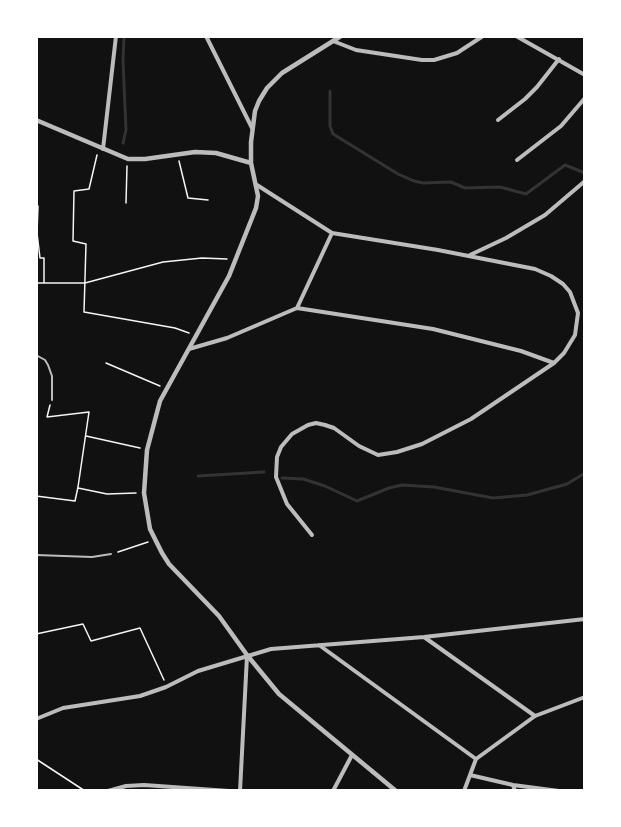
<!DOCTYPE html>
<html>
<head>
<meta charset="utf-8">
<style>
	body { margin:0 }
	#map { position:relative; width:621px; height:827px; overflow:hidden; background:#111; font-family:"PT Serif",serif }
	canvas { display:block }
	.frame { position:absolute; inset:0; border:38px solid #fff; pointer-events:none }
</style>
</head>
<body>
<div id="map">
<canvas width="621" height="827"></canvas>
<div class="frame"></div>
</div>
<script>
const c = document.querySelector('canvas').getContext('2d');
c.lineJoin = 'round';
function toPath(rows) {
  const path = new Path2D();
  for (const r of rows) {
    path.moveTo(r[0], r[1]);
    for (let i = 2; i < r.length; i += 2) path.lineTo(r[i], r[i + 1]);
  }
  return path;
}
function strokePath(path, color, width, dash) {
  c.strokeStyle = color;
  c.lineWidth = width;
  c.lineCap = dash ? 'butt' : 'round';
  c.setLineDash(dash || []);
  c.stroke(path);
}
const stream = toPath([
	[330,91,330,126,333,134,398,174,414,181,423,183,451,182,465,188,500,187,526,194,565,165,585,173],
	[123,143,126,130,123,61,124,36],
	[198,476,264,472],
	[282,478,303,479,325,486,357,501,389,488,402,485,434,487,493,498,527,495,567,484,585,473]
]);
const path = toPath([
	[97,155,89,189,74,191,73,241,86,244,84,312,175,328,189,333],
	[179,161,188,198,208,200],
	[126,203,127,166],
	[36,207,38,206,37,233,40,258,44,258,44,283],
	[36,283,85,283,163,262,202,258,227,259],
	[106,363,160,386],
	[86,436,140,448],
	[78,488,107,494,136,493],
	[36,496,75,501,78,487,89,412,47,417,50,405],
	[118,552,148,542],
	[36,634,83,624,91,641,140,628,164,680],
	[36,759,85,791]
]);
const service = toPath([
	[36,355,45,360,48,365,52,376,52,400],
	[36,555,92,557,111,554]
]);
const minor = toPath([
	[206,36,252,128],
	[516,36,585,75],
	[333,41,356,50,422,60,434,60,457,53,483,36],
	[498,120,525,99,537,87,559,59],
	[103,149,116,36],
	[517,160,561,126,585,98],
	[257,185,332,233,438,250,535,269,551,276,563,284,570,292,578,313,575,335,564,353,554,363,471,419,422,444,397,452,378,455,359,446,334,428,325,425,316,423,308,425,292,434,281,447,277,457,276,477,287,504,312,535],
	[470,255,506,238,545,215,585,181],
	[297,308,332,233],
	[189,349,227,338,297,308,433,329,521,351,554,363],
	[424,637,535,716],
	[319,645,476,759],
	[36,719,63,708,140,696,166,687,198,671,271,649,424,637,585,619],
	[470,775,513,785,559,791],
	[513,785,515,791],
	[108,791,126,786,144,785,229,791],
	[240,791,247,656],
	[333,791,352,755],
	[464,791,476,759,535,716,585,697]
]);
const tertiary = toPath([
	[341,36,282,73,267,88,259,101,255,111,251,142,251,163,258,196,256,208,229,276,160,401,147,450,144,493,150,529,162,553,169,564,219,616,247,655,279,694,396,791],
	[36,120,128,159,145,159,195,152,216,153,251,163]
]);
strokePath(stream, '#333', 3);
strokePath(path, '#f5f5f5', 1.5);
strokePath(service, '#bcbcbc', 2);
strokePath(minor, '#bcbcbc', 4);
strokePath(tertiary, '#bcbcbc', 4.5);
</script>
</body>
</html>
